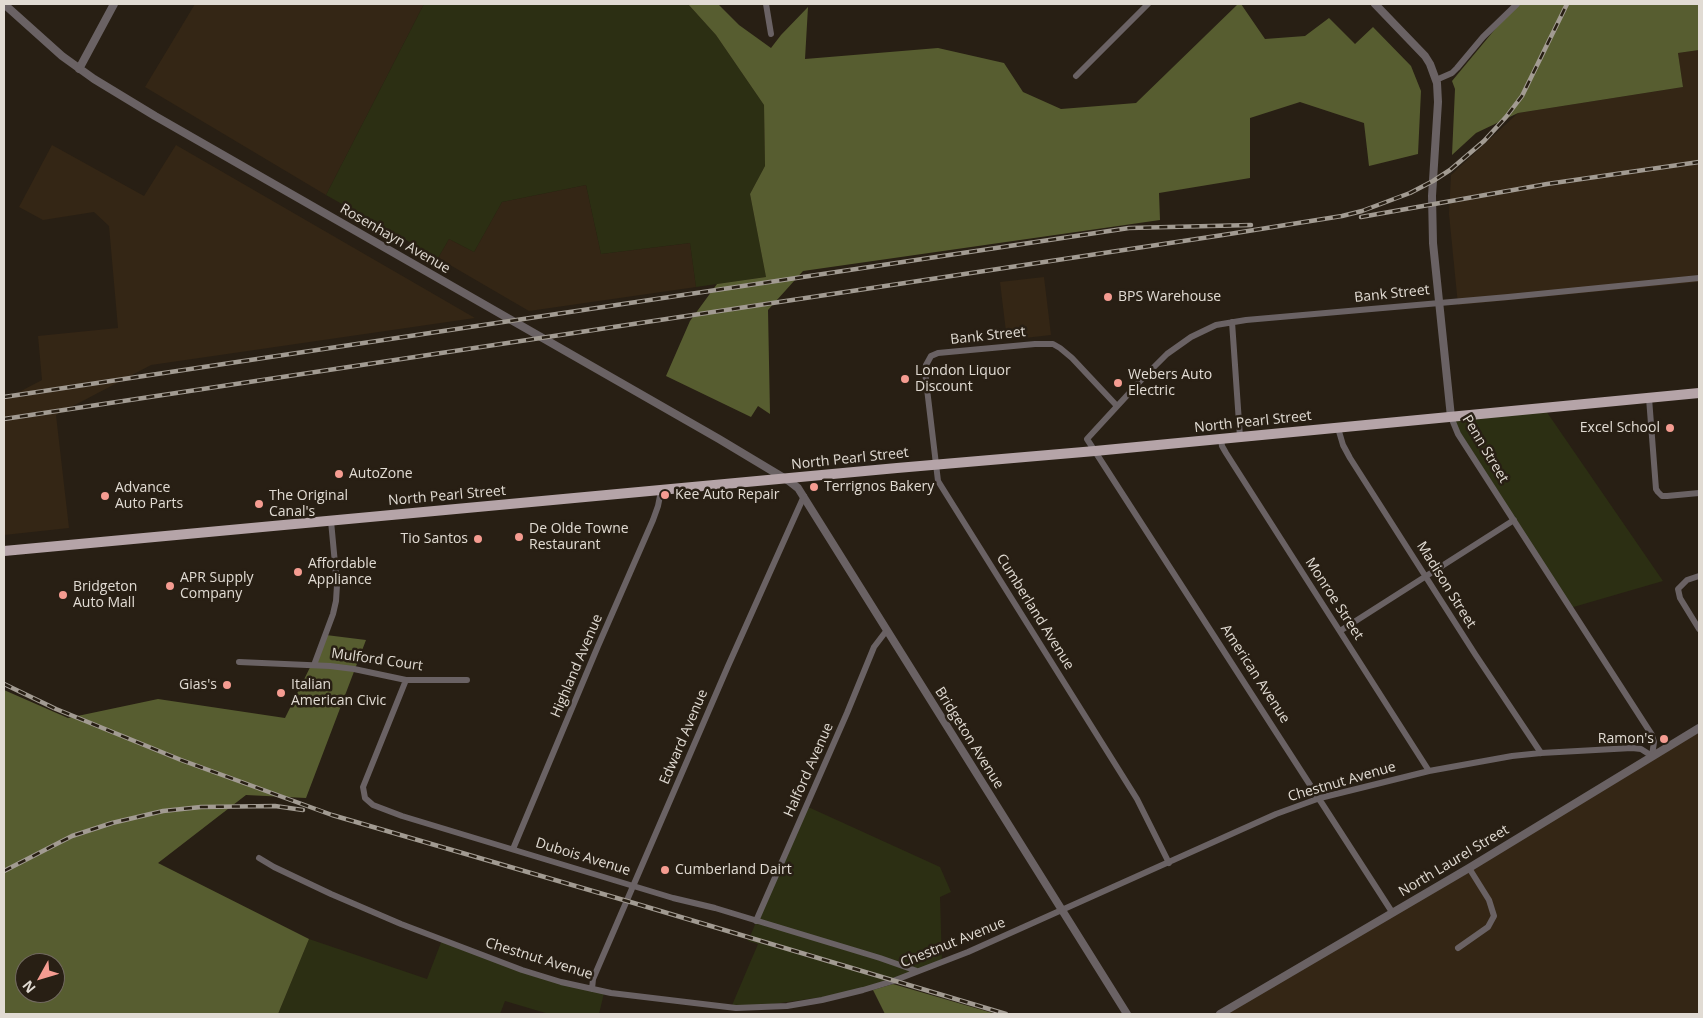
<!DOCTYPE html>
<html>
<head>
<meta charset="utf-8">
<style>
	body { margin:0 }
	#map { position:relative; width:1703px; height:1018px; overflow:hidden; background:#281f14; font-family:"Open Sans",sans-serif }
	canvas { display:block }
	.frame { position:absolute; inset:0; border:5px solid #e1dbd3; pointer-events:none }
	.north { position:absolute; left:15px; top:953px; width:50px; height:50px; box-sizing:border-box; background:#281f14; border:1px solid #726a60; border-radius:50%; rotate:231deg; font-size:14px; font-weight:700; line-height:20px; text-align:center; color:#e1dbd3 }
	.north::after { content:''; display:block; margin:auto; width:18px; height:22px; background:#f59c91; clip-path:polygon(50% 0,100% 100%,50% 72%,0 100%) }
</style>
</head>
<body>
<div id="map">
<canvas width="1703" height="1018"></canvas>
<div class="frame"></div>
<div class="north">N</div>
</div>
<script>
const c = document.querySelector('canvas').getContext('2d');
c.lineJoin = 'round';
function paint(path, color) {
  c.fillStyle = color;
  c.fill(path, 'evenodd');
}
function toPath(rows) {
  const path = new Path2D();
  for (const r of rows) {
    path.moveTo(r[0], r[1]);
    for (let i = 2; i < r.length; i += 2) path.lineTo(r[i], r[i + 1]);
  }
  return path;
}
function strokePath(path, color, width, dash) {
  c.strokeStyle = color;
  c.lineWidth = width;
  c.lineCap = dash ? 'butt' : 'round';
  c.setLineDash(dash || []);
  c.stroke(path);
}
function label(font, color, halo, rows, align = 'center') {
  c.font = font + ' "Open Sans",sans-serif';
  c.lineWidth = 5;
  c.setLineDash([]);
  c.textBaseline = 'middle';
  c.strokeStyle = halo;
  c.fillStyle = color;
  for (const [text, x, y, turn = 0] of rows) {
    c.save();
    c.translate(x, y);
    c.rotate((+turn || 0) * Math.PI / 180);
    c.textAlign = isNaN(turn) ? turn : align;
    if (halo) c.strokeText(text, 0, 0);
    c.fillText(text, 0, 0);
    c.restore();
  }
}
const built = toPath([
	[195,4,424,4,326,195,145,87],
	[1699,50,1699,282,1458,305,1449,214,1451,175,1518,113,1683,87,1678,53],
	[52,145,144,196,176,145,475,318,151,365,56,415,69,528,4,535,4,400,42,380,38,336,118,328,109,226,94,212,43,220,19,207],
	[586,185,601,254,690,243,696,287,529,311,438,258,449,239,474,252,502,202],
	[1044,277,1051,335,1007,340,1000,282],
	[1699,728,1699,1014,1220,1014]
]);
const green = toPath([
	[424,4,688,4,716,35,764,105,765,166,750,194,766,277,696,287,690,243,601,254,586,185,502,202,474,252,449,239,438,258,326,195],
	[1544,408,1663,581,1570,608,1451,417],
	[806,806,940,867,951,892,940,897,942,964,873,990,730,1010,758,944,748,941],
	[309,939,427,979,442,940,490,960,604,993,599,1014,549,1014,505,1001,500,1014,278,1014]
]);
const forest = toPath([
	[688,4,718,4,739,25,771,48,781,35,808,7,805,59,938,48,1004,63,1023,92,1061,109,1136,103,1238,4,1241,4,1265,39,1305,36,1329,18,1355,44,1373,27,1411,66,1421,91,1418,154,1369,166,1364,123,1300,102,1250,118,1250,178,1159,193,1160,220,803,271,768,310,770,414,758,406,751,417,666,376,690,321,717,284,766,277,750,194,765,166,764,105,716,35],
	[1516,4,1699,4,1699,50,1678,53,1683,87,1518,113,1476,133,1452,155,1455,89,1452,81],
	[326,635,366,640,306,798,246,795,158,863,309,939,278,1014,4,1014,4,690,68,718,158,699,285,718],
	[25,963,55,963,55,993,25,993],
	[893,984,996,1014,885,1014,873,990]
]);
const minor = toPath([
	[766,4,771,34],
	[1076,76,1148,4],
	[1436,80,1452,73,1457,68,1483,37,1517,4],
	[1232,322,1240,437],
	[1649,398,1656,489,1658,492,1662,496,1667,496,1699,493],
	[1117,406,1072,358,1060,348,1053,344,1035,344,938,353,931,356,926,365,925,372,938,481,1137,799,1169,863],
	[1338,428,1343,445,1350,458,1475,654,1541,753],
	[1221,439,1222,446,1226,453,1429,771],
	[1699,576,1687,580,1678,589,1680,598,1699,629],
	[1340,631,1514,520],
	[239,662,330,666,354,669,406,680,467,680],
	[314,665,333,614,336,601,337,585,331,521],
	[406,680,363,787,365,798,373,805,402,816,673,898,715,908,880,958,917,971],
	[513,849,598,646,653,520,658,506,661,491],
	[259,858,274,867,331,894,401,924,522,970,561,982,611,993,736,1008,787,1006,822,1000,863,990,893,981,968,952,1276,814,1320,798,1429,771,1512,756,1541,753,1632,748,1641,749,1652,756,1654,742,1652,735,1458,434,1451,417],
	[1392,912,1087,439,1144,377,1167,354,1191,337,1216,325,1246,320,1508,297,1699,278],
	[756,921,847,713,874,647,887,630],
	[1458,948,1488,927,1494,916,1489,900,1469,868],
	[592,989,593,979,728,666,804,496]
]);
const tertiary = toPath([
	[4,4,62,56,94,79,155,116,719,439,789,481,798,488,1127,1014],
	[1375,4,1425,56,1430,64,1437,83,1438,102,1432,196,1433,243,1451,417],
	[79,69,114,4],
	[1220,1014,1469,868,1699,728]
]);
const primary = toPath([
	[4,551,897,468,1095,451,1699,393]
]);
const rail = toPath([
	[1361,217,1547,184,1699,162],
	[4,397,1129,228,1251,225],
	[4,419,1223,235,1342,216,1362,211,1410,193,1433,181,1450,170,1484,141,1506,117,1522,96,1567,4],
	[4,684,56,709,181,760,332,815,627,901,1006,1014],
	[4,871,72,836,112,823,163,811,201,807,275,806,303,810]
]);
const markers = [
	[1108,297,5,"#f59c91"],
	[905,379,5,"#f59c91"],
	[1118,383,5,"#f59c91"],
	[1670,428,5,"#f59c91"],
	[339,474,5,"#f59c91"],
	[814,487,5,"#f59c91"],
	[665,495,5,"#f59c91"],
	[105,496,5,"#f59c91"],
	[259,504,5,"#f59c91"],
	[519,537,5,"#f59c91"],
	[478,539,5,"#f59c91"],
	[298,572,5,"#f59c91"],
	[170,586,5,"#f59c91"],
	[63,595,5,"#f59c91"],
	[227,685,5,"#f59c91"],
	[281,693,5,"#f59c91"],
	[1664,739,5,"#f59c91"],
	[665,870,5,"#f59c91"]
];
const streetNames = [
	["Rosenhayn Avenue",395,239,30],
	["Bank Street",1392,294,-6],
	["Bank Street",988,336,-6],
	["North Pearl Street",1253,422,-6],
	["Penn Street",1485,449,59],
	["North Pearl Street",850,459,-6],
	["North Pearl Street",447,496,-5],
	["Madison Street",1446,585,58],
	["Monroe Street",1334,599,57],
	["Cumberland Avenue",1035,612,58],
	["Mulford Court",377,660,8],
	["Highland Avenue",577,666,-67],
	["American Avenue",1255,674,57],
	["Edward Avenue",684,737,-67],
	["Bridgeton Avenue",969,738,58],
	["Halford Avenue",809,770,-66],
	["Chestnut Avenue",1342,782,-16],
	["Dubois Avenue",583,857,17],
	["North Laurel Street",1454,861,-31],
	["Chestnut Avenue",953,943,-22],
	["Chestnut Avenue",539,959,17]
];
const poiNames = [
	["BPS Warehouse",1118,297],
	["London Liquor",915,371],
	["Discount",915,387],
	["Webers Auto",1128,375],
	["Electric",1128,391],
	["Excel School",1660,428,"right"],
	["AutoZone",349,474],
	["Terrignos Bakery",824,487],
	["Advance",115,488],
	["Auto Parts",115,504],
	["Kee Auto Repair",675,495],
	["The Original",269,496],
	["Canal's",269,512],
	["De Olde Towne",529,529],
	["Restaurant",529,545],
	["Tio Santos",468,539,"right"],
	["Affordable",308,564],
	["Appliance",308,580],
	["APR Supply",180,578],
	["Company",180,594],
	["Bridgeton",73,587],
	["Auto Mall",73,603],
	["Gias's",217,685,"right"],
	["Italian",291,685],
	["American Civic",291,701],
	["Ramon's",1654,739,"right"],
	["Cumberland Dairt",675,870]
];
paint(built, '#342615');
paint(green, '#2c2f13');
paint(forest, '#575d30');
strokePath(minor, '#6a6264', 6);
strokePath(tertiary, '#6a6264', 8);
strokePath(primary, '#b5a4a8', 10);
strokePath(rail, '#a29b92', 4.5);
strokePath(rail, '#281f14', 2.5, [8]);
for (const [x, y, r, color] of markers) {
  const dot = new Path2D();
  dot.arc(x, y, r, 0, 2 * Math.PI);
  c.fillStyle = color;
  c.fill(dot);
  strokePath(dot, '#281f14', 2);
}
label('14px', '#e1dbd3', '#281f14', streetNames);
label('14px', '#e1dbd3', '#281f14', poiNames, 'left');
</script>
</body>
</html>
